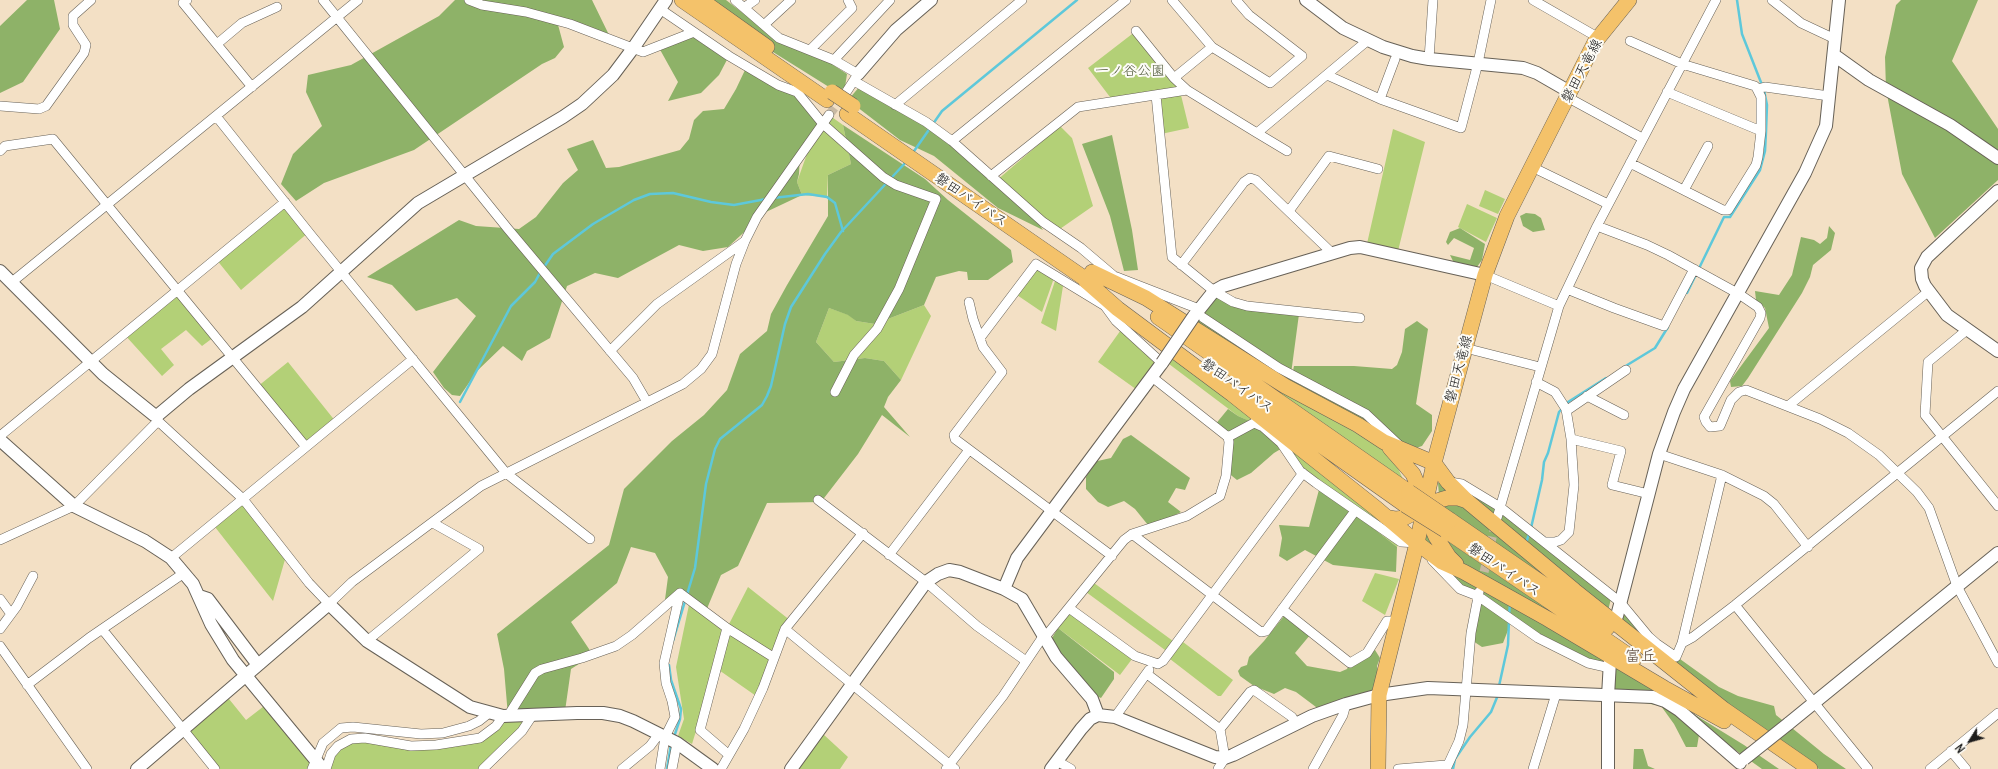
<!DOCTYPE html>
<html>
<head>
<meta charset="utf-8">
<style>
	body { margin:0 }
	#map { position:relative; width:1998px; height:769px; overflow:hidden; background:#f3e0c5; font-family:Delius,sans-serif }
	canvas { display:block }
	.north { position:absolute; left:1950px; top:721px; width:40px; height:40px; -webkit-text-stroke:3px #fdfcf7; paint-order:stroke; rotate:233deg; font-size:11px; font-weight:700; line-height:16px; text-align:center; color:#1c1c1c }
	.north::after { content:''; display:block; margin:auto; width:14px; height:18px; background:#1c1c1c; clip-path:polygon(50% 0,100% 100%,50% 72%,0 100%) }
</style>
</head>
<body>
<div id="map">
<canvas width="1998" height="769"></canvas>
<div class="north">N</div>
</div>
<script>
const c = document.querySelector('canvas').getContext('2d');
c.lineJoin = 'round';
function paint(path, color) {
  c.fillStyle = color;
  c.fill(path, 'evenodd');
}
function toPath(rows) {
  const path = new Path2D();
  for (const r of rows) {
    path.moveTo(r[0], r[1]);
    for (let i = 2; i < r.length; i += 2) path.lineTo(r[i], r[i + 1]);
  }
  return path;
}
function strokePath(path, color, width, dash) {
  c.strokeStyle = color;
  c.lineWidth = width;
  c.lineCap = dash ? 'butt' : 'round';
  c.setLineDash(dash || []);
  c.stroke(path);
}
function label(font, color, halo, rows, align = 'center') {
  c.font = font + ' Delius,"Klee One",sans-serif';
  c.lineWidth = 4;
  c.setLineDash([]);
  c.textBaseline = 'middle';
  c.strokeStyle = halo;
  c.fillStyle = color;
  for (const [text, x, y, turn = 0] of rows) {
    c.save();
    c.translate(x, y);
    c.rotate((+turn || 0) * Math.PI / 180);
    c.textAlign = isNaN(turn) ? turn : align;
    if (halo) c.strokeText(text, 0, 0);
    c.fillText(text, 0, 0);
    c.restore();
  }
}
const green = toPath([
	[1136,31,1180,91,1189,128,1161,134,1156,95,1113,101,1088,68],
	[829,115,843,125,851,164,828,175,827,197,802,195,797,182,808,151],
	[1060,126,1072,138,1093,206,1057,231,996,181],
	[1393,129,1425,142,1397,255,1366,248],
	[1485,190,1505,199,1498,214,1479,206],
	[285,202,309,232,241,290,216,259],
	[1467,204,1497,218,1486,242,1458,227],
	[1034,267,1054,278,1042,312,1014,293],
	[1055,281,1063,286,1056,331,1041,323],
	[177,290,214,337,202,346,186,330,161,349,174,365,162,376,124,334],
	[924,305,931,316,901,380,884,361,865,358,834,362,816,342,829,308,849,315,856,321,875,324],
	[1123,327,1159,360,1140,392,1098,362],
	[1175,354,1401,533,1397,547,1316,483,1258,425,1238,416,1169,364],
	[288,362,336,422,304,445,257,387],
	[1254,374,1390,452,1403,479,1270,386],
	[240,501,286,556,273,601,215,527],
	[1375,573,1399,579,1385,615,1362,601],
	[1094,583,1173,641,1165,650,1086,592],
	[748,587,791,621,759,698,716,668,722,647,692,744,678,736,684,719,676,667,690,600,727,628],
	[1070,613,1132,659,1120,675,1058,628],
	[1183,642,1233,680,1221,696,1218,696,1170,659],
	[225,694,246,720,268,703,315,760,310,769,215,769,183,730],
	[508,712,532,716,482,769,326,769,331,754,356,739,411,746,479,738],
	[823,734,848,757,840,769,797,769]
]);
const forest = toPath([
	[27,0,54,0,60,29,23,82,0,93,0,26],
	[455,0,592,0,611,39,557,21,564,47,555,58,542,64,414,150,324,183,296,201,281,184,293,154,322,126,306,92,308,75,351,65,439,16],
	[705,0,726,0,770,34,812,51,847,74,845,87,837,92,773,52],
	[1901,0,1978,0,1952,61,1998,129,1998,180,1935,238,1902,174,1886,89,1885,57,1896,5],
	[694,32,729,56,719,75,701,93,668,101,678,82,658,46],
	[745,70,799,95,821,127,800,155,799,174,797,182,802,195,766,212,728,247,703,251,679,245,618,278,595,273,567,286,550,338,527,351,522,361,503,346,477,371,460,396,452,395,444,388,433,372,476,316,457,298,416,311,392,285,367,277,459,220,476,226,519,229,536,217,563,183,578,170,567,149,593,140,606,168,619,167,680,150,689,139,694,120,703,111,724,109,736,89],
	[861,85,926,122,1029,209,1043,230,998,208,934,156,900,140,848,100],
	[843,125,925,179,948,200,1011,250,1013,262,988,280,968,280,967,272,959,271,936,277,924,305,875,324,856,321,848,315,829,308,816,342,834,362,865,358,884,361,901,380,888,397,884,407,910,437,882,415,858,454,821,502,767,503,738,566,721,575,706,611,690,600,678,600,664,607,668,577,655,553,631,547,617,583,571,622,593,655,571,669,565,711,508,716,504,669,497,634,609,545,624,489,672,441,704,415,727,390,740,354,767,331,771,314,787,285,828,216,828,175,851,164],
	[1112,135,1132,230,1138,270,1124,271,1110,216,1082,144],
	[1526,213,1535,214,1541,218,1545,230,1533,232,1523,226,1520,216],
	[1829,226,1835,233,1831,250,1813,265,1810,277,1802,293,1748,378,1742,386,1731,387,1730,381,1769,328,1765,308,1756,300,1755,291,1779,295,1792,275,1801,237,1814,240,1820,244,1827,238],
	[1460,228,1485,244,1482,260,1477,267,1454,263,1450,255,1470,260,1474,248,1454,238,1448,245,1446,242,1450,232],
	[1214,291,1235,303,1299,314,1291,374,1292,375,1294,366,1354,366,1392,369,1397,365,1402,352,1405,329,1417,321,1428,329,1416,404,1432,415,1432,431,1422,446,1410,450,1193,326],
	[1228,409,1238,416,1261,426,1284,447,1274,453,1251,473,1237,480,1227,472,1229,442,1214,426],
	[1131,435,1190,478,1185,490,1176,488,1168,502,1181,512,1159,523,1148,525,1135,509,1124,501,1108,507,1098,502,1086,489,1086,477,1093,462,1111,458,1123,439],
	[1438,483,1465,486,1612,595,1604,626,1440,508],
	[1320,486,1397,547,1396,572,1333,565,1305,550,1287,561,1279,556,1282,538,1279,525,1309,527],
	[1427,527,1574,627,1602,656,1605,663,1587,658,1512,620,1503,643,1482,647,1470,639,1478,596,1460,589,1422,543],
	[1623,611,1673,654,1719,687,1738,696,1774,706,1776,715,1824,754,1846,769,1819,769,1676,671,1622,621],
	[1284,616,1310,635,1295,653,1307,666,1340,672,1347,669,1350,663,1375,650,1380,658,1377,666,1379,695,1320,713,1316,707,1296,692,1285,688,1274,694,1254,686,1240,676,1238,671,1241,667,1247,665,1249,657,1264,641],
	[1058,628,1114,672,1114,679,1101,698,1094,695,1061,654,1052,638],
	[1614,665,1744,745,1779,769,1762,769,1720,739,1699,735,1697,747,1686,747,1674,724,1661,706,1608,696],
	[1634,749,1643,749,1648,766,1655,769,1633,769]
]);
const stream = toPath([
	[1737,0,1742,34,1762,85],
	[912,154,942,111,1077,0],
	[773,198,808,194,827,197,835,203,843,231],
	[544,267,553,254,593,224,634,200,650,194,673,193,711,202,734,205,766,199],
	[1687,293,1724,217,1730,217,1760,170,1765,151,1766,132,1767,105,1764,90],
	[1624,367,1655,348,1668,327],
	[460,402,511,306,535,282,541,271],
	[1531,528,1542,480,1544,462,1548,453,1559,412,1568,402,1606,378],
	[1526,544,1529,533],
	[1509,615,1510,604],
	[673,641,695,568,706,484,715,449,720,439,762,405,767,396,771,386,785,324,791,307,825,254,841,232,907,161],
	[669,665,671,680,681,709,680,719,674,737],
	[1499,686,1508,645,1509,620],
	[667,769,671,744],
	[1453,769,1455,759,1470,737,1491,712,1498,695]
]);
const minorTunnel = toPath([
	[829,115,843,96],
	[1481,585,1496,521]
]);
const minor = toPath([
	[187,0,183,3,252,87],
	[323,0,508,229,633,378,647,402],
	[469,0,482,5,526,12,570,24,643,52,694,32],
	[735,0,779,38,834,60,858,74,847,91],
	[1172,0,1212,47,1270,83,1302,56,1249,15,1236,0],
	[1533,0,1599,38],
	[1772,0,1801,23,1835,39],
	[745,7,755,0],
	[660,9,729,56,778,85,797,92,823,124,883,177,896,185,936,199,899,289,877,329,854,355,835,392],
	[765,24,791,0],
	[1136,31,1174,78,1187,90],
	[1630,41,1682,64,1755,86,1757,89,1765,87,1829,96],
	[217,44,242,23,277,7],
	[810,50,852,8,848,0],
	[1429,59,1433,0],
	[834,60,890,0],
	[1327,75,1380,99,1461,128,1478,63,1491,0],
	[1174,78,1212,47],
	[854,81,926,122,952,141,1043,222,1081,248,1114,276,1199,309],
	[1667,92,1761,131],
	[1156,95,1172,257,1214,291,1233,302,1247,306,1360,318],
	[1567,97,1642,138],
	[1380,99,1395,59],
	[895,105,1022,0],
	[0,106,39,109,46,106,84,53,86,45,73,25,73,16,91,0],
	[216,116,311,235,506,473,590,539],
	[1257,133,1287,151],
	[952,141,1126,0],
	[0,151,5,146,53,139,306,447],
	[1630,163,1723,210,1728,210,1756,165,1758,157,1761,131,1761,97,1757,89],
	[1532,167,1608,204],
	[991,176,1078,107,1187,90,1257,133,1367,41],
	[1684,190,1708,146],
	[1289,211,1329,156,1378,169],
	[1597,226,1647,245,1668,255,1739,294,1758,307,1761,313,1760,318,1704,417,1706,422,1710,427,1720,426,1731,400,1739,392,1746,390,1820,419,1848,433,1879,455,1917,492,1929,508,1957,586,1998,663],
	[1181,265,1244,182,1250,178,1256,180,1332,253],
	[1485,275,1559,306],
	[12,282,358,0],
	[1567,289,1614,308,1664,326,1694,269],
	[969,302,973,319,983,347,1002,372,954,435,955,439,1112,556],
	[1196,313,1279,368,1366,414,1400,446],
	[1968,329,1928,362,1925,415,1998,506],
	[980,338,1036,264,1105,306,1116,321,1162,363],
	[1465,348,1540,367],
	[610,351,657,304,745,241],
	[1536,382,1555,392,1566,409,1571,439,1574,485,1569,532,1561,540,1555,542,1545,542],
	[1587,396,1624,415],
	[1788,406,1929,291],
	[1566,411,1626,370],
	[158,415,158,421,243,499,309,583,329,604,352,582,481,486,683,384,701,369,712,354,736,264,745,241,757,217,829,115],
	[0,436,285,202],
	[1228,437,1254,423,1263,427,1281,443,1300,471,1316,483,1401,542,1417,543],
	[1571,439,1621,451,1612,485,1649,494],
	[1659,454,1722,475,1764,496,1774,504,1808,547],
	[1450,482,1462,484,1500,507,1620,602,1649,637,1657,644,1676,657,1682,643,1722,475],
	[818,500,926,582,977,626,1026,661],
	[1497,518,1559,306,1597,226,1716,0],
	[1132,534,1261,632,1266,631,1355,511],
	[0,540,74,506,158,421],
	[889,555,969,450],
	[171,558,413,359],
	[1432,560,1460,589,1478,596,1538,638,1588,663,1610,668],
	[680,593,727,628,773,657],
	[0,599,11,614],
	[1735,605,1868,769],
	[1069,608,1135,656,1158,664,1163,661,1303,473],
	[1282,609,1350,663,1367,653,1387,621,1397,621],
	[727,628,700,730,729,755],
	[0,629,17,606,33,576],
	[102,629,215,769],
	[785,629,955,769],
	[1045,637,1124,540,1132,534,1187,516,1220,496,1226,476,1229,442,1228,437,1152,377],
	[367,641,479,549,433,523],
	[1682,643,1693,637,1735,605,1998,391],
	[0,646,87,769],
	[1147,674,1220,729,1225,758,1218,769],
	[27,685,89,638,184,573],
	[508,716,535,673,542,669,582,658,616,646,632,635,680,593],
	[1115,717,1149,670],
	[1220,729,1250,692,1254,690,1292,717,1296,724],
	[1951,751,1966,769],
	[1057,761,1071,769],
	[312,769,323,743,341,728,353,727,421,734,443,733,469,726,479,721,489,713],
	[326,769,331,754,338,746,351,739,365,738,411,746,436,745,480,738,496,726,503,716],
	[483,769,522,731,532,716],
	[622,769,650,746,659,734],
	[660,769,665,737,675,717,672,701,666,683,664,663,680,593],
	[672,769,677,743],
	[721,769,744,729,763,688,785,629,863,533],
	[946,769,1003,696,1044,635],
	[1313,769,1343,715,1346,704],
	[1398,769,1446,765],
	[1446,769,1459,741,1463,725,1471,633,1479,592],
	[1533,769,1556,694],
	[1930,769,1998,713]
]);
const tertiary = toPath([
	[1306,0,1343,28,1383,47,1412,56,1429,59,1523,68,1537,73,1570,92],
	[1834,55,1869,80,1950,125,1998,158],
	[858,74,896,30,931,0],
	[1998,191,1927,257,1921,268,1922,279,1925,286,1947,315,1998,351],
	[0,271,103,374,154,415,158,415,189,389,302,307,418,203,563,117,582,104,613,75,634,47,666,0],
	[1194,316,1214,291,1223,286,1350,248,1360,247,1485,275],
	[0,440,74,506,145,541,171,558,193,584,211,624,233,660,323,769],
	[1004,589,1017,558,1162,363],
	[199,596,208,599,258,665],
	[1617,616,1659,454,1674,412,1684,389,1805,173,1826,126,1839,0],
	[1788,724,1998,553],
	[137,769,329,604,367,641,470,707,503,716,577,713,603,713,620,716,633,721,677,743,713,769],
	[791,769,926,582,938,574,949,570,960,572,1004,589,1022,599,1056,657,1092,699,1098,715],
	[1051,769,1081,729,1090,719,1098,715,1115,717,1215,757,1225,758,1233,755,1312,716,1346,704,1379,695,1428,688,1653,697,1665,701,1679,710,1740,763],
	[1608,769,1608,696,1610,661]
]);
const primary = toPath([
	[1378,769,1379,695,1417,543,1434,463,1485,275,1507,216,1595,42,1629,0]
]);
const trunk = toPath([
	[682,0,827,100],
	[701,0,767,47],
	[847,114,1094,285],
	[1092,272,1146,298,1285,386,1358,425,1384,442,1434,463,1448,482,1467,501,1575,591,1726,711],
	[1085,280,1118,309,1232,394,1377,509,1417,543,1442,562,1464,572,1548,619,1664,688,1724,721],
	[1158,317,1409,492],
	[1244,391,1405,505],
	[1390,448,1413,474,1425,502],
	[1425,512,1436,537,1449,557,1456,564],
	[1386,517,1396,519,1404,518,1437,501,1447,498,1458,498,1467,501],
	[1450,520,1607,628],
	[1445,530,1634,659],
	[1719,706,1810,769]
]);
const tertiaryBridge = toPath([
	[1162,363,1194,316],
	[1744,759,1788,724]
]);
const trunkBridge = toPath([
	[832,92,853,106],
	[1409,492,1450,520],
	[1405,505,1445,530]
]);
const parkNames = [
	["一ノ谷公園",1130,71]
];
const streetNames = [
	["磐田天竜線",1582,71,-62],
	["磐田バイパス",971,200,34],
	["磐田天竜線",1459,369,-75],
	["磐田バイパス",1237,386,35],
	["磐田バイパス",1504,570,34]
];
const quarterNames = [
	["富丘",1641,656]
];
paint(green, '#b3d077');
paint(forest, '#8eb268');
strokePath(stream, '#5ec8da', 2.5);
strokePath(minorTunnel, '#c8b9a3', 9, [9, 4.5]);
strokePath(minor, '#676157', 10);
strokePath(tertiary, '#676157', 14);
strokePath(primary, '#676157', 16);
strokePath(trunk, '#676157', 16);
strokePath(minor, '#fff', 9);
strokePath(tertiary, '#fff', 12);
strokePath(primary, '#f4c26a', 15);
strokePath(trunk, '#f4c26a', 15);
strokePath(tertiaryBridge, '#676157', 14, []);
strokePath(trunkBridge, '#676157', 16, []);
strokePath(tertiaryBridge, '#fff', 12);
strokePath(trunkBridge, '#f4c26a', 15);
label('14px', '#515b3c', '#fdfcf7', parkNames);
label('14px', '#1c1c1c', '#fdfcf7', streetNames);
label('16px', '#5d4a3c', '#fdfcf7', quarterNames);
</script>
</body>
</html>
